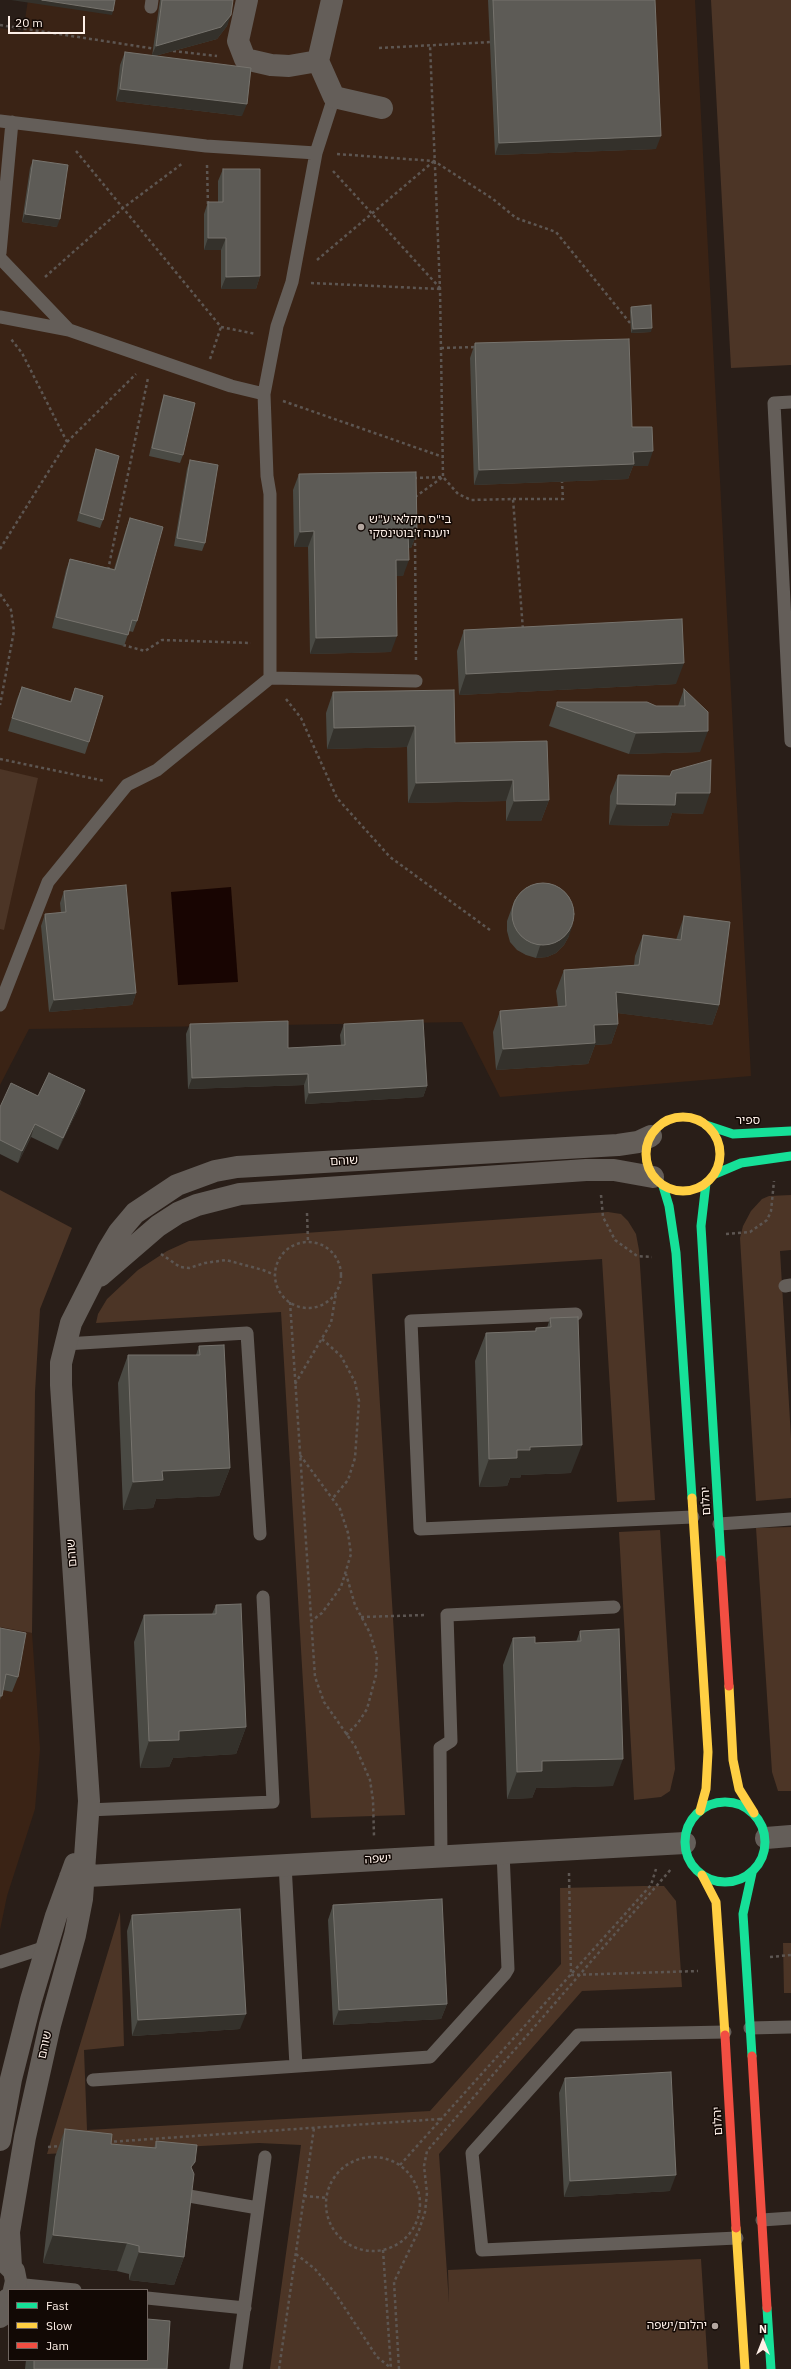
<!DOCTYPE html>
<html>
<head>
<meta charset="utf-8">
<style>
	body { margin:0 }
	#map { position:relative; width:791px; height:2369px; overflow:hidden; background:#291e18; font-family:"IBM Plex Sans",sans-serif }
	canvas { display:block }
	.legend { position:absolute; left:8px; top:2289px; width:140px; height:72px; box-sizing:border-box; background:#120905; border:1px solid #706560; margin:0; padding:5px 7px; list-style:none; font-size:12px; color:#fef0e8 }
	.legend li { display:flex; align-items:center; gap:8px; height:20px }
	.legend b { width:20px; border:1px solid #706560 }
	.north { position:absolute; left:743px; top:2321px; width:40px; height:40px; -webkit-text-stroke:3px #120905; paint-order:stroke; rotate:0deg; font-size:11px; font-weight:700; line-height:16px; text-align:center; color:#fef0e8 }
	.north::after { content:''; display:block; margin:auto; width:14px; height:18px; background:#fef0e8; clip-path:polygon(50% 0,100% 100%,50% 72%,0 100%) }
	.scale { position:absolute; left:8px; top:16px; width:77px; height:18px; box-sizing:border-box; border:2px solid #fef0e8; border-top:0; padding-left:5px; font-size:12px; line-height:14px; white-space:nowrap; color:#fef0e8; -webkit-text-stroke:3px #120905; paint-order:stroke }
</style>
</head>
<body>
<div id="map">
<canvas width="791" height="2369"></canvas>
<ul class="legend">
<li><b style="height:5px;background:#16e098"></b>Fast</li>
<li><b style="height:5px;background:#ffcf43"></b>Slow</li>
<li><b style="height:5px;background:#f24e42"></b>Jam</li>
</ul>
<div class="north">N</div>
<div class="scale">20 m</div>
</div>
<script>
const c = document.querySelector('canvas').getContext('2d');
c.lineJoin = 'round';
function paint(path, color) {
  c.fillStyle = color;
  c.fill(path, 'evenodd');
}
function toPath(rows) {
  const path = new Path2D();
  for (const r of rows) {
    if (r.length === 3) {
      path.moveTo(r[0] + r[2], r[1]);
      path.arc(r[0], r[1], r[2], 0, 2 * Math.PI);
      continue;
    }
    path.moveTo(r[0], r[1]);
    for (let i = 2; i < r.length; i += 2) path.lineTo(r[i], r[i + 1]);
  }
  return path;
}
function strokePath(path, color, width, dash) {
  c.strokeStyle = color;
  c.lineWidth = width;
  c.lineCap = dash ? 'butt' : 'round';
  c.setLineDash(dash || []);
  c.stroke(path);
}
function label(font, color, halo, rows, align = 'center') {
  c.font = font + ' "IBM Plex Sans","Noto Sans Hebrew",sans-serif';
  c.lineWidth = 3;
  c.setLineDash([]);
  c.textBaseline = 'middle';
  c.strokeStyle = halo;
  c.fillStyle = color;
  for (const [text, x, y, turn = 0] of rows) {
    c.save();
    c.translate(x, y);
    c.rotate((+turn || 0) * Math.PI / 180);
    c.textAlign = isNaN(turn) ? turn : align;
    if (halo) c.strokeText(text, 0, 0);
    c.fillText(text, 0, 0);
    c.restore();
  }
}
const built = toPath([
	[28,0,695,0,751,1076,500,1097,462,1022,29,1029,0,1085,0,28,23,32],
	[0,1627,32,1633,40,1749,35,1809,7,1896,0,1930]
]);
const green = toPath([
	[711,0,791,0,791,365,731,368],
	[0,769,38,778,4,930,0,929],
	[0,1190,72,1228,40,1309,35,1392,32,1633,0,1627],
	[791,1195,791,1250,780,1251,791,1438,791,1498,756,1501,740,1238,743,1226,751,1211,762,1199,769,1196],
	[608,1212,621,1214,628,1221,636,1234,639,1250,655,1500,617,1502,602,1259,372,1274,405,1815,311,1818,281,1312,96,1323,98,1314,107,1299,138,1270,167,1251,189,1241],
	[791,1527,791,1791,778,1791,772,1772,756,1528],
	[660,1530,675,1769,670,1791,661,1797,634,1800,619,1532],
	[643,1886,664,1886,676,1901,682,1987,582,1991,439,2154,449,2303,448,2270,701,2259,708,2369,270,2369,301,2145,259,2143,47,2154,120,1912,124,2046,84,2050,87,2130,430,2111,561,1964,560,1888],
	[783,1943,791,1943,791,1993,784,1993]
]);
const water = toPath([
	[231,887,238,982,178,985,171,892]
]);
const path = toPath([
	[0,25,156,49],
	[379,48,492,42],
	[173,51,217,56],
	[76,151,221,327,256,334],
	[337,154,434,161,493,199,516,218,556,232,630,323],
	[207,165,208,206],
	[333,171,440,288],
	[317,260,434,161],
	[45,277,123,208,183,163],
	[311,283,440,289],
	[441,348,477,347],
	[210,359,221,327],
	[283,401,443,457],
	[67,442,136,374],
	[414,478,443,477,440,289,430,45],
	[415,497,443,477,458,494,471,500,513,499,523,630],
	[513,499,563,499,562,482],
	[415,537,416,662],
	[0,549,67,442,22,353,11,339],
	[108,570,148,378],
	[0,594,11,610,14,631,0,705],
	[123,645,145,651,162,640,251,643],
	[286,699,301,718,337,798,390,857,490,930],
	[0,759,105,781],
	[601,1195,603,1217,615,1240,637,1256,652,1257],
	[307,1213,308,1242],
	[726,1234,750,1232,767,1220,771,1211,774,1181],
	[308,1275,33],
	[161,1254,180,1267,189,1268,205,1263,226,1260,263,1270,275,1275],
	[290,1302,315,1677,324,1702,355,1746,370,1780,373,1800,374,1836],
	[322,1339,341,1356,355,1382,359,1401,355,1458,348,1480,333,1498],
	[295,1384,331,1323,336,1293],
	[300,1455,340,1509,348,1533,351,1554,341,1587,322,1613,310,1622],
	[361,1617,427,1615],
	[346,1735,358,1723,367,1709,376,1675,377,1656,370,1633,355,1605,346,1574],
	[569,1873,571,1975,698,1971],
	[770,1957,791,1955],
	[108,2142,440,2119],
	[48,2147,61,2146],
	[373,2204,47],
	[400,2165,651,1885,656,1869],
	[304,2196,327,2198],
	[383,2250,391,2369],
	[296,2254,315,2269,335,2293,377,2357,391,2368],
	[279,2369,314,2128],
	[399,2369,394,2282,419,2230,425,2212,427,2193,424,2166,427,2151,672,1868]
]);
const lane = toPath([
	[151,7,152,0],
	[334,97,316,153,292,282,277,326,264,394,267,476,270,494,270,678,416,681],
	[0,121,206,146,316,153],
	[0,253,12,122],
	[0,258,69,330,231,386,264,394],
	[0,317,69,330],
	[791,402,774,403,791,741],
	[0,1005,48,882,127,785,157,770,270,678],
	[785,1286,791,1285],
	[576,1314,411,1321,420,1529,693,1517],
	[65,1344,247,1333,260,1534],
	[719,1524,791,1519],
	[88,1810,273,1802,263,1597],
	[441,1856,440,1748,451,1741,447,1615,614,1607],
	[285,1864,296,2066],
	[0,1962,46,1947],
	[750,2028,791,2027],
	[725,2032,578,2035,472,2153,482,2250,737,2238],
	[93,2080,430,2057,505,1974,508,1969,503,1852],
	[189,2196,258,2208],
	[762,2220,791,2218],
	[15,2284,75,2290],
	[147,2298,245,2308],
	[236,2369,265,2157]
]);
const street = toPath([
	[247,0,238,41,245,59,271,65,289,66,318,61],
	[332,0,318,61,334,97,382,108],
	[100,1276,158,1226,178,1213,197,1205,240,1194,586,1170,614,1170,653,1177],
	[766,1838,791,1836],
	[70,1877,685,1843],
	[0,2140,11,2079,31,2000,56,1916,75,1864],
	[1,2258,14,2271,16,2281,14,2290],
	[11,2267,9,2232,25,2137,50,2025,75,1935,82,1899,89,1801,61,1385,61,1363,71,1323,108,1250,119,1232,135,1213,177,1185,215,1171,237,1167,618,1145,638,1142,651,1136],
	[0,2317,8,2299]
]);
const fast = toPath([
	[706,1125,733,1134,791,1131],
	[715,1174,741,1163,791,1156],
	[706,1183,701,1226,721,1560],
	[663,1186,669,1206,676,1253,692,1498],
	[725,1842,40],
	[752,2056,743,1914,752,1873],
	[767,2308,771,2369]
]);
const slow = toPath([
	[683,1154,37],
	[692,1498,708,1752,706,1789,700,1811],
	[729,1686,733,1760,739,1789,754,1813],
	[702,1875,716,1902,725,2035],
	[736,2228,745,2369]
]);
const jam = toPath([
	[721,1560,729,1686],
	[725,2035,736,2228],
	[752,2056,767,2308]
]);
const wall = toPath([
	[160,0,233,0,227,26,217,39,155,56,242,116,116,101,120,65,125,52,152,56],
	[488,0,655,0,656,149,495,155],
	[33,160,57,227,22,222,30,168],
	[223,169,260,276,256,289,221,289,221,250,204,250,204,214,208,202,218,202,218,181],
	[631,307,651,332,631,333,630,311],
	[475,343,632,427,648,466,633,466,628,479,474,485,470,358],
	[164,395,183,455,180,463,149,456,161,404],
	[96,449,103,520,100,528,77,521,93,458],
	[190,460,205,543,202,551,174,546,187,469],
	[299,474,417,533,411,548,408,548,403,576,396,576,391,652,310,654,308,547,294,547,293,490],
	[130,518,137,621,133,632,129,631,124,646,52,628,66,570,70,559,114,569,126,529],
	[464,630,676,684,459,695,457,651],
	[22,687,70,701,75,688,89,742,85,754,8,731,17,699],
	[684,689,700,752,629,754,549,726,557,702,656,706,678,706],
	[333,692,455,743,549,800,541,821,506,821,506,801,408,803,407,747,327,749,326,713],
	[672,771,703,814,672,813,668,826,609,825,610,796,618,775,670,776],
	[64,891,136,993,132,1005,49,1012,41,926,45,914,61,913,60,903],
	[515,899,569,936,564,945,556,953,547,957,536,958,526,955,517,950,510,942,507,931,507,921],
	[684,916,719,1005,712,1025,618,1013,618,1024,611,1044,595,1045,588,1064,496,1070,493,1032,500,1011,558,1007,556,991,564,970,634,965,635,956,643,935,676,940],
	[190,1024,288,1048,341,1045,340,1035,344,1024,427,1086,423,1097,305,1104,304,1085,188,1089,186,1034],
	[38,1096,81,1103,58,1150,31,1137,18,1163,0,1154,0,1107],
	[550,1318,571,1473,521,1475,520,1478,510,1478,507,1486,479,1487,475,1361,486,1333,535,1331,536,1328,547,1328],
	[199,1346,230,1468,219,1496,156,1499,153,1508,123,1510,118,1383,128,1355,196,1355],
	[216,1605,246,1727,236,1754,173,1758,169,1767,140,1768,134,1642,144,1615,212,1614],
	[0,1628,18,1677,12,1692,3,1690,0,1700],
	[580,1631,613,1786,536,1788,532,1798,507,1799,503,1665,513,1638,535,1643,576,1642],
	[333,1905,447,2004,441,2019,333,2025,328,1920],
	[132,1915,240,2029,132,2036,127,1931],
	[565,2078,670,2191,564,2197,559,2093],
	[65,2129,111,2144,154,2148,156,2141,192,2169,184,2257,174,2285,129,2280,129,2274,117,2271,43,2263,55,2157],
	[26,2360,147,2360,167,2369,25,2369]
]);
const shadedWall = toPath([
	[11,0,42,0,113,11,112,15],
	[231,15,227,26,217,39,151,57,156,46],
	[120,89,247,104,242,116,116,101],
	[661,136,656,149,495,155,499,143],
	[25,214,60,219,57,227,22,222],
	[208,238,226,238,221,250,204,250],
	[260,276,256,289,221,289,226,277],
	[652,328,651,332,631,333,633,329],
	[653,451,648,466,633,466,628,479,474,485,479,470,633,452],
	[314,531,308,547,294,547,300,532],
	[408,533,417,533,411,548,403,548],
	[396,560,409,560,403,576,390,576],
	[397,636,391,652,310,654,316,638],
	[684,663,676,684,459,695,466,674],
	[415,726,407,747,327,749,334,728],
	[708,731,700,752,629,754,636,733],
	[513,780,506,801,408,803,416,783],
	[676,793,710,793,703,814,672,813,668,826,609,825,617,804],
	[549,800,541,821,506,821,514,801],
	[573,924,569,936,564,945,556,953,547,957,536,958,540,946],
	[616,992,719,1005,712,1025,609,1012],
	[136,993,132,1005,49,1012,54,1000],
	[618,1024,611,1044,595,1045,588,1064,496,1070,503,1049,594,1025],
	[308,1074,304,1085,188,1089,192,1078],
	[427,1086,423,1097,305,1104,309,1093],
	[85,1090,81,1103,58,1150,63,1138],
	[35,1124,31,1137,18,1163,22,1151],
	[582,1445,571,1473,521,1475,520,1478,510,1478,507,1486,479,1487,489,1459,530,1447],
	[230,1468,219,1496,156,1499,153,1508,123,1510,133,1482,162,1471],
	[246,1727,236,1754,173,1758,169,1767,140,1768,149,1741,179,1731],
	[623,1759,613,1786,536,1788,532,1798,507,1799,517,1772,542,1761],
	[447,2004,441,2019,333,2025,339,2010],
	[246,2014,240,2029,132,2036,138,2020],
	[676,2175,670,2191,564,2197,570,2181],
	[53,2235,127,2243,117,2271,43,2263],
	[139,2252,184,2257,174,2285,129,2280]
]);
const building = toPath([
	[42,0,115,0,113,11,42,0],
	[162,0,233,0,231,15,221,27,156,46,162,0],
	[493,0,655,0,661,136,499,143,493,0],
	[125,52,251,68,247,104,120,89,125,52],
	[33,160,68,165,60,219,25,214,33,160],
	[223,169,260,169,260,276,226,277,226,238,208,238,208,202,223,202,223,169],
	[651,305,652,328,633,329,631,307,651,305],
	[629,339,632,427,652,427,653,451,633,452,634,464,479,470,475,343,629,339],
	[164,395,195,403,183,455,152,448,164,395],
	[96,449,119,456,103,520,80,513,96,449],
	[190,460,218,465,205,543,177,538,190,460],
	[416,472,417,533,408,533,409,560,396,560,397,636,316,638,314,531,300,532,299,474,416,472],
	[130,518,163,527,137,621,132,620,128,635,56,617,70,559,115,570,130,518],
	[682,619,684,663,466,674,464,630,682,619],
	[22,687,71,702,75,688,103,696,89,742,12,718,22,687],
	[684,689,708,712,708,731,636,733,557,706,557,702,647,702,656,706,685,706,684,689],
	[454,690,455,743,547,741,549,800,514,801,513,780,416,783,415,726,334,728,333,692,454,690],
	[711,760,710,793,676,793,675,805,617,804,618,775,670,776,672,771,711,760],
	[543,914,31],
	[126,885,136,993,54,1000,45,914,66,912,64,891,126,885],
	[684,916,730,922,719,1005,616,992,618,1024,594,1025,595,1043,503,1049,500,1011,566,1006,564,970,639,965,643,935,681,940,684,916],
	[423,1020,427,1086,309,1093,308,1074,192,1078,190,1024,288,1021,288,1048,345,1045,344,1024,423,1020],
	[49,1073,85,1090,63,1138,35,1124,22,1151,0,1140,0,1107,11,1083,38,1096,49,1073],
	[578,1317,582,1445,530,1447,530,1450,517,1450,517,1458,489,1459,486,1333,536,1331,536,1328,551,1327,550,1318,578,1317],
	[224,1345,230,1468,162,1471,163,1480,133,1482,128,1355,200,1355,199,1346,224,1345],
	[241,1604,246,1727,179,1731,179,1740,149,1741,144,1615,216,1614,216,1605,241,1604],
	[0,1628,26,1633,18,1677,6,1674,2,1696,0,1696,0,1628],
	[619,1629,623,1759,542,1761,542,1771,517,1772,513,1638,535,1637,535,1643,581,1641,580,1631,619,1629],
	[442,1899,447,2004,339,2010,333,1905,442,1899],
	[240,1909,246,2014,138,2020,132,1915,240,1909],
	[671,2072,676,2175,570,2181,565,2078,671,2072],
	[65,2129,112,2134,111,2144,156,2148,156,2141,197,2145,195,2162,191,2167,194,2174,184,2257,139,2252,139,2246,127,2243,53,2235,65,2129],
	[147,2319,170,2321,167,2369,34,2369,34,2360,147,2360,147,2319]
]);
const markers = [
	[361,527,4,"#b3a69f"],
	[715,2326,4,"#b3a69f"]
];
const poiNames = [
	["בי\"ס חקלאי ע\"ש",369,520],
	["יוענה ז'בוטינסקי",369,534],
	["יהלום/ישפה",707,2326,"right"]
];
const streetNames = [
	["ספיר",748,1121],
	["שוהם",344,1161,-3],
	["יהלום",706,1501,-93],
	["שוהם",72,1553,-94],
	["ישפה",378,1859,-3],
	["שוהם",45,2045,-77],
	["יהלום",718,2121,-93]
];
paint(built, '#3a2315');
paint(green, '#4c3526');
paint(water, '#180502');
strokePath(path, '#5d5652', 2.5, [3, 3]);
strokePath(lane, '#645e59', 13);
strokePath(street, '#645e59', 22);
strokePath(fast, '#16e098', 9);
strokePath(slow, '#ffcf43', 9);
strokePath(jam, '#f24e42', 9);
paint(wall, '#4a4a44');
paint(shadedWall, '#34312b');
paint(building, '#5d5b56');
strokePath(building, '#76736d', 1);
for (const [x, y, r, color] of markers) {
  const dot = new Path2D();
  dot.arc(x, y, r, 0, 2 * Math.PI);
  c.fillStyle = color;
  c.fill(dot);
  strokePath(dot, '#120905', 1.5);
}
label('12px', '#fef0e8', '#120905', poiNames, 'left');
label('12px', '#fef0e8', '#120905', streetNames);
</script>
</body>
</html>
